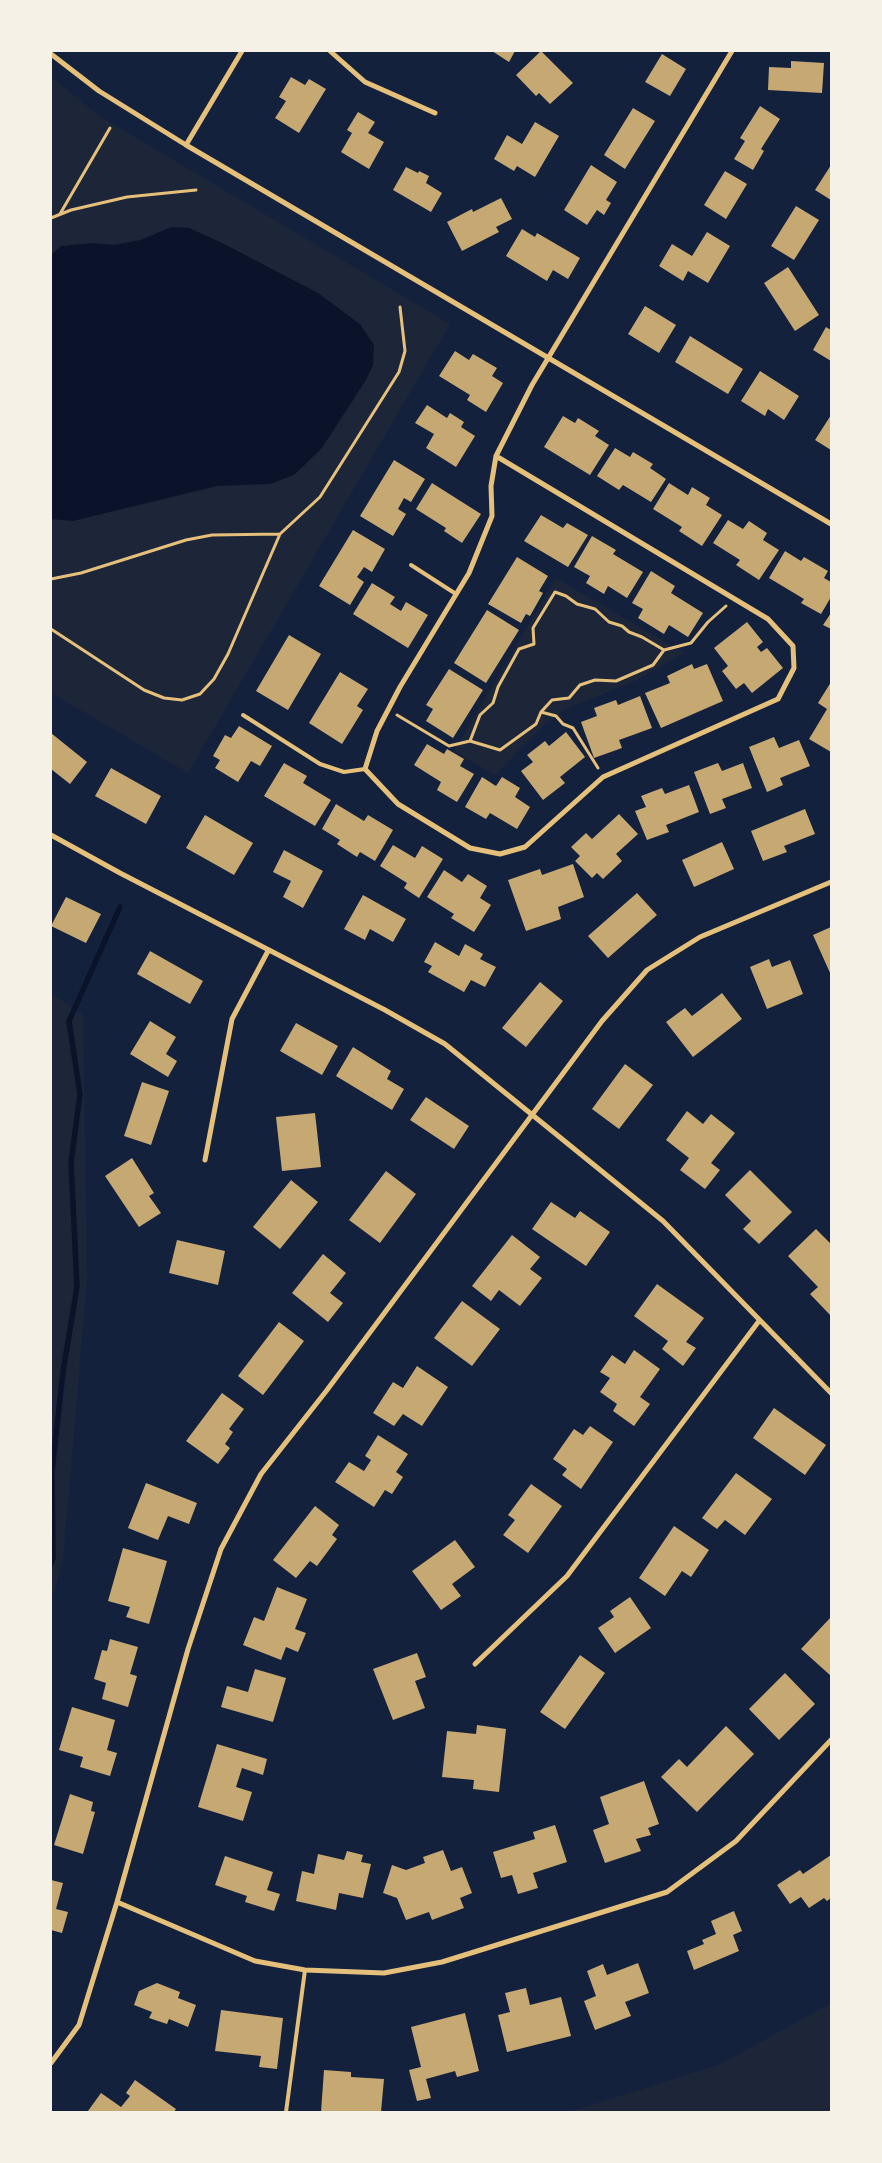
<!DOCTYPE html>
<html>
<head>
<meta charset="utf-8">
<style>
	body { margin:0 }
	#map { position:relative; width:882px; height:2163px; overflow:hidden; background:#14213d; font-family:"Public Sans",sans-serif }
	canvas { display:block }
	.frame { position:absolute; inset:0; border:52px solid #f6f1e7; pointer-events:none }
</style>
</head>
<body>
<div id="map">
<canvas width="882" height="2163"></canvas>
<div class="frame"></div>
</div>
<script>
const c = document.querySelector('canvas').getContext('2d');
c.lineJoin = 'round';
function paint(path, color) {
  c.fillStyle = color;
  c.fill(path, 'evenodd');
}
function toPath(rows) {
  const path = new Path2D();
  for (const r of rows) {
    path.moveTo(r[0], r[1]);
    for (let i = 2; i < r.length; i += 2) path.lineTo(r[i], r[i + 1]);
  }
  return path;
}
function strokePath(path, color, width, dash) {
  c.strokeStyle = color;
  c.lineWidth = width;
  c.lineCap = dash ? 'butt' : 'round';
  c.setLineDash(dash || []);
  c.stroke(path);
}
const green = toPath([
	[51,77,101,117,450,324,188,773,51,693],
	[556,578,684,653,637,680,566,709,545,724,495,775,454,751],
	[51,993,83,1015,87,1279,63,1559,51,1605],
	[831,2003,831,2112,569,2112,721,2064]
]);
const water = toPath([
	[172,227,189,228,220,242,318,293,360,324,374,345,373,365,366,380,322,448,294,475,270,484,217,486,73,521,51,519,51,255,61,246,93,243,115,245,140,240]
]);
const stream = toPath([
	[51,1564,53,1558,52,1471,63,1372,77,1287,71,1163,80,1094,69,1021,120,907]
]);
const building = toPath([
	[492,51,515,51,509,62],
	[541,51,573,83,550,104,539,93,536,96,516,75],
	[662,54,686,69,670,96,645,82],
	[791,61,824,63,822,93,768,90,769,67,791,68],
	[291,77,305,85,309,79,326,89,299,133,275,118,286,101,279,97],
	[760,106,780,119,761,149,764,151,753,170,734,159,745,141,740,138],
	[633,108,655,121,625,169,604,155],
	[358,112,375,122,368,133,384,142,369,169,341,152,352,133,347,130],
	[535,122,559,136,535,177,517,166,514,171,494,159,507,135,522,144],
	[591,165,617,182,606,200,611,203,604,215,597,210,587,225,564,210],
	[831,165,831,200,815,190],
	[406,167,418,173,419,171,429,176,426,183,442,193,431,212,393,190],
	[725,171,747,184,726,219,704,205],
	[501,198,512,219,496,227,499,232,462,251,447,222,472,209,473,212],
	[796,206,819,220,794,260,771,246],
	[522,229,535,237,537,233,580,258,568,279,553,270,547,281,506,256],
	[707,232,730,246,708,283,688,271,683,281,659,266,672,244,692,256],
	[788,267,819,315,795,331,764,283],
	[645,306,676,325,659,353,628,334],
	[826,327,831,330,831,361,813,350],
	[690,336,743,369,728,394,675,362],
	[455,351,469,360,473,354,497,368,492,376,503,383,486,412,467,400,470,395,439,376],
	[760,371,799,396,784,420,768,409,765,416,741,401],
	[427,405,447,418,450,413,464,422,461,427,475,436,456,467,426,448,434,434,415,423],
	[831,415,831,450,815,440],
	[563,416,575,423,578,418,599,431,595,436,609,445,590,475,544,447],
	[615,448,630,457,633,452,653,464,650,468,666,479,651,502,623,485,619,490,597,476],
	[394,460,425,479,411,502,404,498,398,509,406,514,393,536,360,516],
	[432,483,481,514,462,543,444,531,446,528,416,509],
	[669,483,688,495,692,487,710,498,706,505,722,515,702,546,679,531,682,527,653,509],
	[541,515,563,528,567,523,588,535,568,567,524,541],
	[728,520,743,529,749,521,767,533,763,540,779,550,759,580,736,565,740,560,713,543],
	[353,530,385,549,372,572,364,567,357,577,364,582,350,605,319,586],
	[592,536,616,550,613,554,643,572,627,598,608,586,604,594,586,583,590,576,574,567],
	[785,551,801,561,804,557,828,571,824,578,831,582,831,597,821,614,801,603,804,599,769,578],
	[517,557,548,576,539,591,543,593,530,616,526,614,521,623,488,604],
	[651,571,675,586,671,593,703,613,688,637,669,625,664,634,638,618,643,609,632,603],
	[372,583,395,597,390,604,401,611,406,602,428,615,408,648,353,614],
	[487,610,519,630,486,683,454,663],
	[831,613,831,629,823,625],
	[747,622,763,642,757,647,761,652,767,648,783,668,752,693,744,683,736,689,722,671,728,666,714,648],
	[289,635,321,654,288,710,256,691],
	[692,664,694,669,707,664,723,701,661,728,645,693,670,683,667,676],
	[449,669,483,690,453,738,426,721,433,709,426,705],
	[340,672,368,689,357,706,363,710,342,744,309,723],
	[831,682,831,752,809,739,827,709,818,703],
	[640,696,652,728,619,740,622,748,594,758,581,722,597,716,594,708,616,700,618,705],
	[239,726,272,746,260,766,251,761,238,782,215,768,220,760,213,756,225,735,231,738],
	[566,732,585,757,560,777,565,783,543,800,521,771,533,762,527,755,545,741,549,746],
	[51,733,87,762,70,784,51,769],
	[774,737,779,748,799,740,810,766,780,778,783,785,767,792,749,747],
	[427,744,444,754,447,749,464,759,460,766,474,774,457,802,437,790,441,782,414,765],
	[284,763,307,776,303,783,331,800,315,826,264,796],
	[718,763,722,771,743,763,752,788,722,799,726,808,710,814,694,772],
	[111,768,161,796,146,824,95,796],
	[482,777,496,786,502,777,520,788,515,797,530,807,517,829,490,813,486,819,465,807],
	[689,785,699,812,666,825,669,832,647,840,635,811,646,807,641,796,662,788,665,794],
	[336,804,364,821,368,815,393,830,375,861,360,852,357,857,337,844,340,840,322,829],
	[805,809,815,834,784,846,787,852,763,861,751,831],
	[619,814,638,834,616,854,622,861,603,879,597,873,592,878,575,861,580,856,571,847,586,833,592,839],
	[205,815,253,843,234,875,186,848],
	[722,842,734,869,694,887,682,860],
	[393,845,415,858,422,846,443,859,419,898,404,888,407,883,380,866],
	[284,850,323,871,303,908,283,897,291,881,273,872],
	[573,864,584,897,558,907,561,919,526,931,508,880,540,869,542,875],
	[444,870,462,882,468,874,487,886,480,898,491,905,474,932,451,918,454,914,427,897],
	[637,893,657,915,608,958,588,936],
	[363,895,406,919,393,942,370,929,365,940,344,929],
	[66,897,101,914,86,943,51,926],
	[831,927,831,975,813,935],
	[435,942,459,956,465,944,483,954,480,959,496,967,485,987,471,980,464,992,428,972,432,966,424,962],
	[150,951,203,981,190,1004,137,974],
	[769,959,772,967,790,960,803,994,767,1009,750,967],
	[540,982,563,1001,526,1047,502,1028],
	[722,993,742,1019,693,1057,666,1022,685,1008,692,1016],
	[150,1021,176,1037,166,1054,177,1061,168,1077,130,1054],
	[296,1023,338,1046,322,1075,280,1051],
	[353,1047,391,1071,387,1079,404,1089,392,1110,336,1076],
	[625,1064,653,1085,619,1129,592,1109],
	[142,1082,169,1091,151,1145,124,1136],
	[426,1097,469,1126,454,1149,410,1120],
	[687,1111,703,1124,711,1114,735,1133,711,1163,720,1170,705,1189,680,1170,689,1158,666,1140],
	[315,1113,321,1167,282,1171,276,1117],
	[132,1158,154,1193,149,1196,161,1213,139,1227,105,1176],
	[750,1170,792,1212,759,1244,743,1229,751,1221,725,1195],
	[386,1171,416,1194,380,1243,349,1220],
	[291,1180,318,1202,280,1249,253,1227],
	[551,1202,575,1218,580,1211,610,1232,586,1266,532,1229],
	[816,1229,831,1244,831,1316,810,1294,818,1287,788,1256],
	[512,1235,540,1257,530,1269,542,1278,520,1306,499,1290,491,1301,472,1286],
	[177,1240,225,1251,218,1285,169,1273],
	[323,1254,346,1273,330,1293,343,1303,328,1322,292,1293],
	[657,1284,704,1318,686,1342,696,1348,683,1366,662,1349,668,1341,634,1316],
	[462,1301,500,1329,472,1366,434,1338],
	[279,1322,304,1341,263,1395,238,1376],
	[634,1350,660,1369,640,1397,650,1404,634,1426,613,1411,617,1404,600,1392,610,1378,600,1372,612,1355,625,1364],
	[417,1366,448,1387,422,1426,403,1414,394,1426,373,1413,393,1382,403,1388],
	[222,1393,244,1409,229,1429,233,1432,225,1444,230,1448,218,1464,186,1441],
	[774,1408,826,1445,805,1475,753,1438],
	[590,1426,613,1442,581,1489,562,1475,567,1469,553,1459,574,1429,583,1435],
	[378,1435,408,1454,396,1472,403,1477,392,1494,385,1490,374,1507,335,1482,349,1462,364,1471,371,1460,365,1456],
	[736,1473,772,1499,745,1535,725,1520,717,1529,702,1518],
	[146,1483,197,1503,189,1524,168,1516,158,1540,128,1528],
	[531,1484,562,1506,528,1553,503,1535,515,1520,508,1515],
	[315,1506,339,1525,332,1535,337,1539,317,1566,310,1561,296,1578,273,1560],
	[674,1526,709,1550,691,1577,682,1571,665,1596,639,1578],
	[455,1540,475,1567,452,1584,461,1596,441,1610,412,1571],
	[123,1548,167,1561,149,1624,126,1617,130,1607,108,1601],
	[277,1587,307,1599,295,1629,306,1633,298,1652,286,1647,281,1660,243,1645,254,1617,264,1621],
	[630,1597,651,1628,615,1653,598,1628,614,1617,610,1611],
	[831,1617,831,1676,801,1649],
	[110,1639,138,1647,130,1674,137,1676,128,1707,102,1699,106,1683,94,1679,102,1650,107,1651],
	[417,1653,426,1677,415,1681,425,1708,393,1720,373,1669],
	[580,1655,605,1673,565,1729,540,1712],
	[255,1669,286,1678,273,1722,221,1707,227,1686,248,1692],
	[785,1673,815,1704,779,1740,749,1709],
	[72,1707,115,1720,107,1750,117,1753,110,1776,80,1767,83,1757,59,1750],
	[477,1725,506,1729,499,1792,473,1789,474,1780,442,1777,447,1731,476,1734],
	[726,1726,754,1754,697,1812,661,1777,679,1759,687,1767],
	[217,1744,267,1759,263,1775,242,1768,236,1787,252,1792,243,1821,198,1807],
	[644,1781,659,1824,648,1828,651,1835,636,1839,641,1851,605,1863,593,1830,609,1824,600,1797],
	[70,1794,93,1802,91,1811,95,1812,83,1854,54,1845],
	[555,1825,567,1862,533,1873,538,1888,518,1894,512,1875,501,1878,493,1852,535,1839,533,1832],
	[443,1850,451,1871,462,1867,472,1893,460,1898,464,1908,432,1920,429,1912,406,1920,397,1898,383,1893,392,1865,406,1870,425,1863,423,1857],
	[347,1851,363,1855,361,1862,371,1864,363,1898,339,1893,336,1910,296,1901,302,1871,314,1874,318,1854,344,1860],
	[831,1855,831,1898,827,1901,824,1898,809,1908,801,1897,790,1904,777,1885,800,1870,803,1874],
	[225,1856,273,1872,267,1890,280,1894,274,1911,245,1902,247,1896,215,1885],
	[51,1880,63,1883,56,1909,68,1912,62,1933,51,1930],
	[734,1911,742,1931,733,1935,739,1951,694,1970,687,1951,704,1944,702,1940,716,1934,711,1921],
	[638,1963,649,1993,625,2002,631,2016,595,2030,584,2001,596,1996,587,1971,603,1964,607,1975],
	[157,1983,180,1992,178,1998,196,2005,188,2027,169,2019,167,2024,149,2018,152,2012,134,2005,139,1991],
	[526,1988,530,2005,561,1997,571,2036,507,2052,498,2015,510,2012,505,1993],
	[221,2010,283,2018,277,2069,259,2067,261,2056,215,2051],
	[465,2013,479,2071,457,2077,455,2071,426,2079,431,2098,417,2101,409,2070,421,2067,411,2027],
	[324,2070,351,2072,351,2077,384,2079,381,2112,321,2112],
	[135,2080,176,2109,174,2112,88,2111,101,2093,121,2107,130,2096,126,2093]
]);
const path = toPath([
	[60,214,110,128],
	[51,218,71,210,127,197,196,190],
	[51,579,81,573,186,540,212,535,280,534],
	[51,629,144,690,164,698,182,700,200,694,214,679,228,654,280,534,320,497,399,372,405,351,400,307],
	[664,650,642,637,629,632,622,626,609,622,595,609,577,604,566,596,555,592,533,628,534,644,519,649,498,687,493,703,480,715,470,741,500,750,536,724,541,712,552,700,569,698,580,685,595,680,616,681,653,665,664,650,691,643,708,622,726,606],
	[541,712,556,716,563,724,573,728,598,768],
	[397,715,449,746,470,741]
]);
const service = toPath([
	[411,565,456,594],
	[243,715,320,764,344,772,365,769],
	[286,2112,305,1970]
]);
const minor = toPath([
	[330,51,365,82,435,113],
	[51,54,99,91,186,145,831,524],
	[186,145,242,51],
	[496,456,768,619,793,646,794,668,778,699,603,777,525,847,500,854,470,848,398,804,365,769,377,731,400,687,469,573,492,516,491,486,496,456,532,385,732,51],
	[51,835,120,873,385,1010,445,1044,663,1221,831,1393],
	[205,1160,232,1019,268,951],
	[475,1664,567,1576,759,1321],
	[117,1902,255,1961,305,1970,384,1973,442,1962,667,1892,736,1841,831,1740],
	[51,2063,79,2025,117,1902,188,1649,221,1549,261,1474,327,1390,602,1021,647,970,700,937,831,882]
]);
paint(green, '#1d2539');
paint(water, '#0b132b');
strokePath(stream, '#0b132b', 5.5);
paint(building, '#c6a872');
strokePath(path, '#e5c07b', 3);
strokePath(service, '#e5c07b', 4);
strokePath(minor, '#e5c07b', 5);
</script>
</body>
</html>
